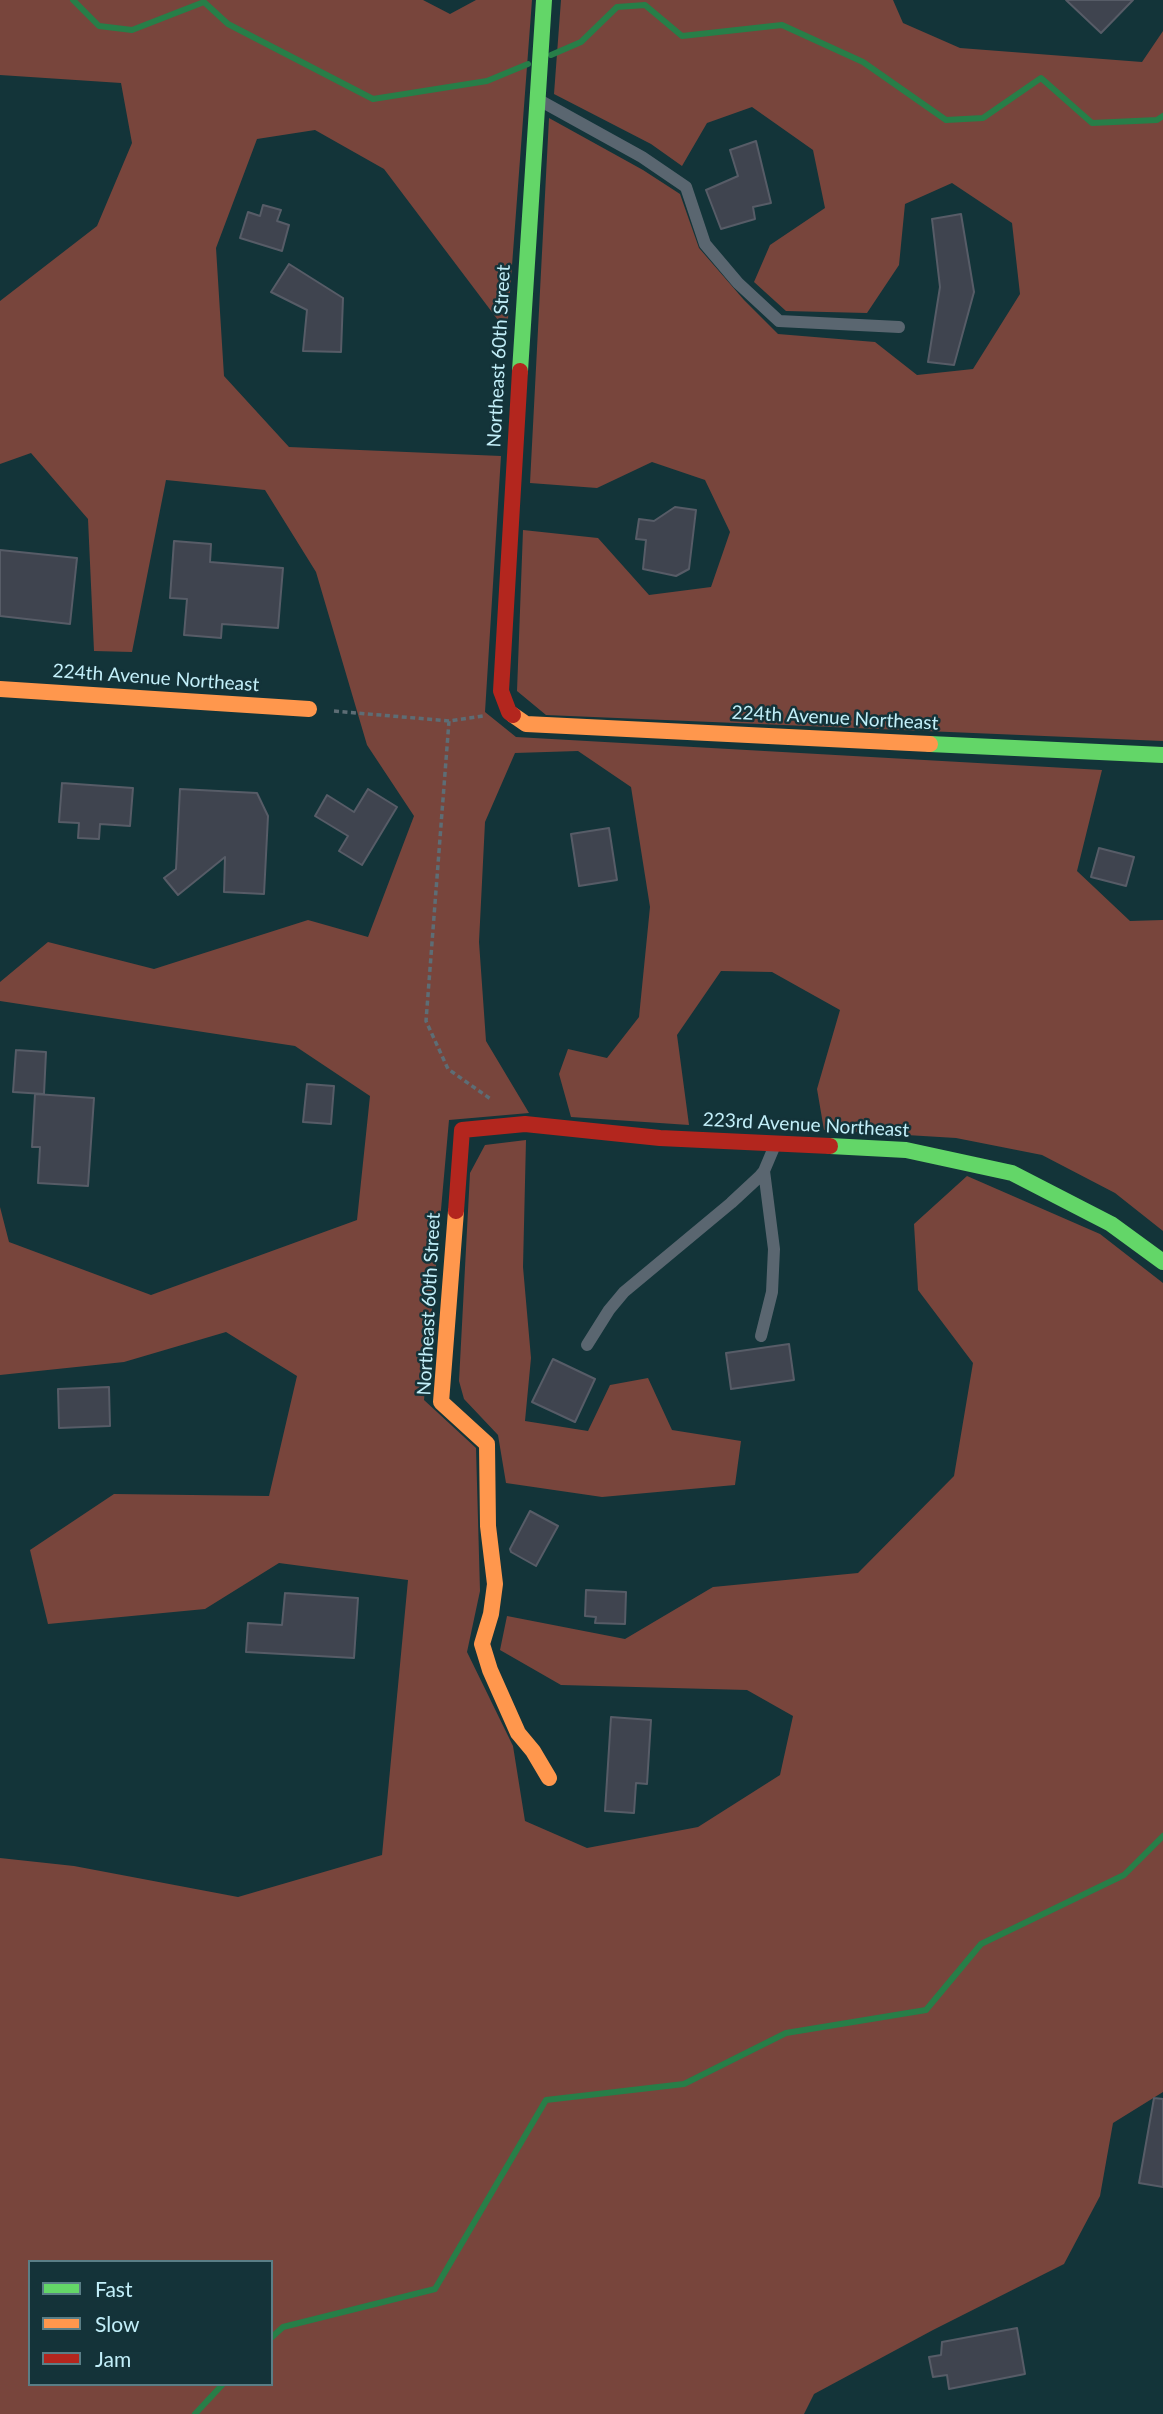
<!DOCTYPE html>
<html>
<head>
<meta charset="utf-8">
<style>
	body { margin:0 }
	#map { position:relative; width:1163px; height:2414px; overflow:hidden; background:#133439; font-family:Lato,sans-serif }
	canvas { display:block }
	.legend { position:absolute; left:28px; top:2260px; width:245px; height:126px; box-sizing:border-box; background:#143339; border:2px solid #5a7e86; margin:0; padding:9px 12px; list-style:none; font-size:21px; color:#c2eff9 }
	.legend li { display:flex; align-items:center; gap:14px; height:35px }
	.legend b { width:35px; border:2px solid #5a7e86 }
</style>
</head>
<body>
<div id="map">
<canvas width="1163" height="2414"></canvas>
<ul class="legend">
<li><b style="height:9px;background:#63d668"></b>Fast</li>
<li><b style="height:9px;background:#ff974d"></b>Slow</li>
<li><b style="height:9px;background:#b3261e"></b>Jam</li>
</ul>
</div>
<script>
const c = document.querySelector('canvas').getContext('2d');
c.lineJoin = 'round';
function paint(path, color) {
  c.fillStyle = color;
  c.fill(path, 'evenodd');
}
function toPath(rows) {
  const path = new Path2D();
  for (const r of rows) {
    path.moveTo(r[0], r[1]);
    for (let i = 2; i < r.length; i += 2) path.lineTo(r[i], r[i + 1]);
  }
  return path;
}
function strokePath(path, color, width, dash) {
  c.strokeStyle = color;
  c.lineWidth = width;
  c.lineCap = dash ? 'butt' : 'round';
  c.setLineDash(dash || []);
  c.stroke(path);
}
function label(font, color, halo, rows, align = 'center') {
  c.font = font + ' Lato,sans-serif';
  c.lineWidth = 5;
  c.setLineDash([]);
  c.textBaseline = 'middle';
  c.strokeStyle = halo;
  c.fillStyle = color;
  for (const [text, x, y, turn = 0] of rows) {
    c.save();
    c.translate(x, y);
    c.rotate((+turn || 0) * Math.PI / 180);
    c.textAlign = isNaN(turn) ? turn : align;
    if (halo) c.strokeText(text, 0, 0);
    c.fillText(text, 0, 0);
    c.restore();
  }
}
const green = toPath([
	[0,0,423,0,450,14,476,0,532,0,507,332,384,169,315,130,257,139,216,248,224,376,289,447,501,456,485,712,516,737,1102,770,1077,871,1130,921,1163,920,1163,1231,1115,1193,1042,1155,956,1138,824,1130,817,1089,840,1010,772,972,721,971,677,1035,689,1125,571,1117,559,1074,568,1049,607,1058,639,1017,650,907,631,787,578,751,515,753,485,822,479,942,486,1041,529,1113,449,1120,424,1400,476,1448,480,1591,467,1652,513,1746,525,1821,587,1848,698,1827,780,1775,793,1716,747,1690,561,1685,500,1650,507,1616,625,1639,713,1587,858,1573,954,1476,973,1363,918,1290,914,1224,967,1176,1100,1234,1163,1283,1163,2092,1113,2123,1100,2196,1064,2264,933,2330,814,2394,804,2414,0,2414,0,1858,74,1866,238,1897,382,1855,408,1580,279,1563,205,1609,48,1624,30,1550,114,1494,269,1496,297,1376,226,1332,124,1362,0,1375,0,1207,9,1242,151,1295,357,1220,370,1096,295,1046,0,1001,0,982,48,942,154,969,308,920,368,937,414,816,367,745,316,572,265,490,166,480,132,652,94,651,88,519,31,453,0,464,0,301,97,226,132,143,121,83,0,75],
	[30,2262,271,2262,271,2384,30,2384],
	[561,0,893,0,903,23,960,48,1142,62,1163,31,1163,741,546,715,517,691,523,530,598,538,649,595,711,587,730,532,705,480,652,462,597,488,530,483,549,118,643,170,680,194,699,248,744,300,778,334,875,342,917,375,973,369,1020,294,1012,223,952,183,905,204,899,265,867,313,786,311,754,282,770,245,825,208,813,150,752,107,707,123,682,166,651,144,554,94],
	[526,1140,523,1267,531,1358,525,1421,588,1431,610,1385,648,1378,672,1430,741,1441,735,1485,602,1497,506,1483,498,1435,464,1399,459,1381,470,1173,485,1145]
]);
const stream = toPath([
	[73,0,99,26,132,30,204,2,228,24,373,99,487,81,528,64],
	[551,55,581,42,617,7,645,5,682,36,782,25,863,62,946,120,983,118,1041,78,1092,123,1157,120,1163,116],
	[271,2338,283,2327,435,2289,546,2100,684,2084,786,2033,926,2010,981,1944,1124,1875,1163,1836],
	[195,2414,223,2384]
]);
const building = toPath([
	[1066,0,1133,0,1101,33,1066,0],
	[756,141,771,203,753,207,755,219,721,229,706,190,738,176,730,150,756,141],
	[263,205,281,210,277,221,289,225,282,251,240,238,248,212,260,216,263,205],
	[961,214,974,292,954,365,928,362,940,287,932,219,961,214],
	[289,264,343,298,341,352,303,351,307,310,271,292,289,264],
	[675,507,696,510,689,569,676,576,643,569,646,540,636,539,639,519,654,521,675,507],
	[174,541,211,544,210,562,283,568,278,628,222,624,221,638,184,635,187,599,170,598,174,541],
	[0,550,77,558,70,624,0,616,0,550],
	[62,783,133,788,130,826,100,824,99,839,78,838,79,823,59,822,62,783],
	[180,789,257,793,268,816,264,894,224,892,225,857,178,895,164,878,176,869,180,789],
	[368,789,397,807,362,865,339,851,348,836,315,816,327,795,354,812,368,789],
	[609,828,617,880,579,886,571,834,609,828],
	[1099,848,1134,857,1126,886,1091,877,1099,848],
	[16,1050,46,1052,44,1094,13,1092,16,1050],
	[307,1084,334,1086,331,1124,303,1122,307,1084],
	[35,1094,94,1098,88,1186,38,1183,40,1147,32,1147,35,1094],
	[789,1344,794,1380,731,1389,726,1353,789,1344],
	[553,1359,595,1379,575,1422,532,1402,553,1359],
	[109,1387,110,1426,59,1428,58,1389,109,1387],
	[530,1511,558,1526,536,1566,511,1552,510,1549,530,1511],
	[586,1590,626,1592,625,1624,595,1623,596,1617,585,1616,586,1590],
	[285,1593,358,1598,354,1658,246,1652,248,1623,282,1625,285,1593],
	[611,1717,651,1720,647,1784,636,1783,634,1813,605,1811,611,1717],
	[1154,2098,1163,2099,1163,2187,1139,2183,1154,2098],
	[1017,2328,1025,2374,949,2389,947,2375,933,2377,929,2357,941,2355,942,2342,1017,2328]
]);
const path = toPath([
	[334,711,449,721,483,716],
	[449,721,426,1021,448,1069,492,1100]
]);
const lane = toPath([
	[539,100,642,157,686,187,705,244,738,283,779,321,899,327],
	[761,1336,772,1292,774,1249,764,1171],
	[587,1345,609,1310,624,1292,731,1203,759,1177,764,1171,775,1145]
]);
const fast = toPath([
	[520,371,544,0],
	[930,744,1163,755],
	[830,1146,906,1150,1012,1173,1111,1224,1163,1262]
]);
const slow = toPath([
	[0,689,309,709],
	[513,715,526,724,930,744],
	[456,1211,441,1402,487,1444,488,1526,495,1584,491,1614,482,1644,490,1670,518,1733,533,1751,549,1778]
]);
const jam = toPath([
	[513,715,509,712,501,691,520,371],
	[456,1211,462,1130,525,1124,660,1138,830,1146]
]);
const streetNames = [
	["Northeast 60th Street",499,356,-87],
	["224th Avenue Northeast",156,678,4],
	["224th Avenue Northeast",835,718,3],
	["223rd Avenue Northeast",806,1125,3],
	["Northeast 60th Street",429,1304,-87]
];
paint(green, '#78453c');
strokePath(stream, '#277e48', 6);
paint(building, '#3f444f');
strokePath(building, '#575c67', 2);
strokePath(path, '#5d6d75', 3.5, [5, 3.5]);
strokePath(lane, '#5a6670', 12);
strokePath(fast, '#63d668', 16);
strokePath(slow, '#ff974d', 16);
strokePath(jam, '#b3261e', 16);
label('19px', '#c2eff9', '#143339', streetNames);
</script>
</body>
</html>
